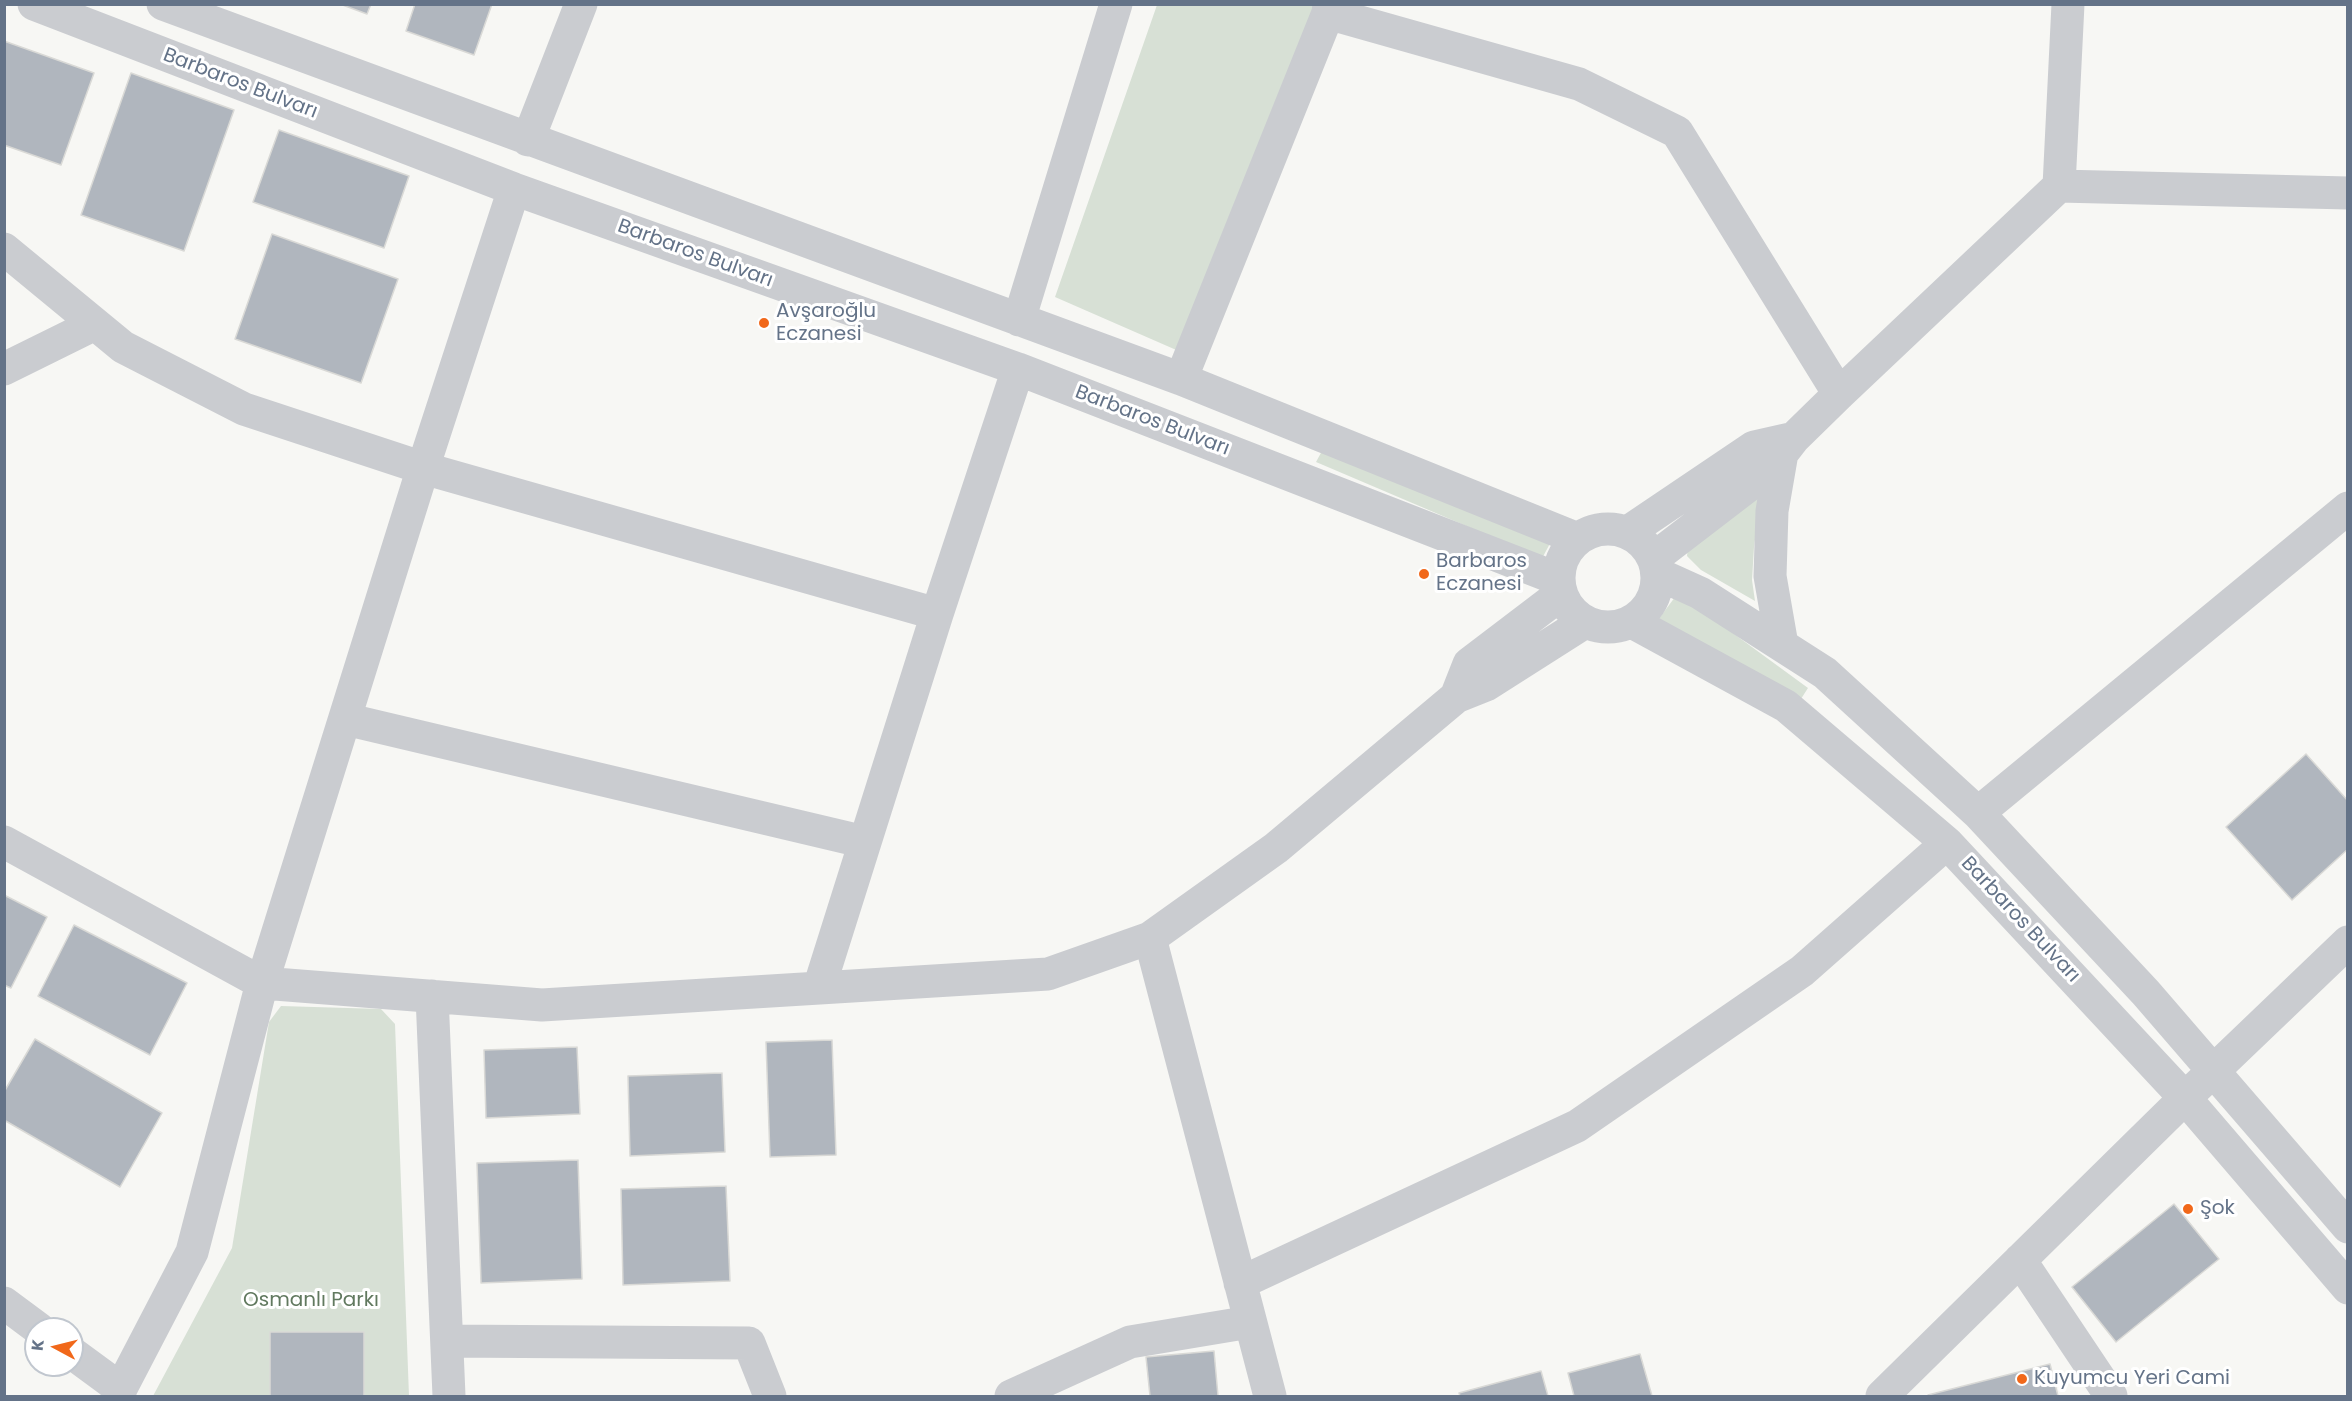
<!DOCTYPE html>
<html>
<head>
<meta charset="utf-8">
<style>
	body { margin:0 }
	#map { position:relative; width:2352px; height:1401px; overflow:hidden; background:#f7f7f4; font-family:Poppins,sans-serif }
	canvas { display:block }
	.frame { position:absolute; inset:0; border:6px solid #647388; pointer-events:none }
	.north { position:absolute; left:24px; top:1317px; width:60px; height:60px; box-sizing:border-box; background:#fff; border:2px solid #c1c7cf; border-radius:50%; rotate:277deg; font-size:16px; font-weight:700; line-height:24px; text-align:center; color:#647388 }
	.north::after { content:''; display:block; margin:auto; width:21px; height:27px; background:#f1681a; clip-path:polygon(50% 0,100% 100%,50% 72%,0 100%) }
</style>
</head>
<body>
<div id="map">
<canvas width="2352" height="1401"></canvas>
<div class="frame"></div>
<div class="north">K</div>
</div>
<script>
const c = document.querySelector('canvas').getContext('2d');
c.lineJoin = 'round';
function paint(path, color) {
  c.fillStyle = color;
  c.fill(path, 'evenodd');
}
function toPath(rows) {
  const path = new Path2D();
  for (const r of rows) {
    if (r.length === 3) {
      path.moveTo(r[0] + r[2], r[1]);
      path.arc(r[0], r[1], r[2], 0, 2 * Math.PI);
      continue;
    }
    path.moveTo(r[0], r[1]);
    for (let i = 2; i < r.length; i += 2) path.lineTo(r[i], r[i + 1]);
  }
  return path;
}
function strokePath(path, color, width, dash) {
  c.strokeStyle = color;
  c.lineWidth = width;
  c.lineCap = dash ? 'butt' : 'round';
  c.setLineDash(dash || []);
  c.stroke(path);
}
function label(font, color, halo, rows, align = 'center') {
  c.font = font + ' Poppins,sans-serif';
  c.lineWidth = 6;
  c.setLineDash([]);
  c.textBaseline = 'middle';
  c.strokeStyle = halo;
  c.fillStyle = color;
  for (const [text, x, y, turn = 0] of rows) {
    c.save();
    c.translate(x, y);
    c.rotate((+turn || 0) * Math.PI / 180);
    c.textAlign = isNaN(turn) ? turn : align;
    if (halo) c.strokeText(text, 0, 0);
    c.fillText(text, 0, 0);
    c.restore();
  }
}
const green = toPath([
	[1157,5,1328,5,1190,356,1055,297],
	[1322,451,1554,536,1539,564,1471,528,1316,462],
	[1761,494,1754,547,1752,580,1755,601,1701,570,1687,556,1688,547],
	[1678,593,1808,688,1799,702,1655,624],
	[281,1006,381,1009,395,1024,409,1396,153,1396,232,1248,269,1022]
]);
const building = toPath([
	[340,4,371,4,367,14,340,4],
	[415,4,492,4,474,55,406,31,415,4],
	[4,41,94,73,61,165,4,145,4,41],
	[131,73,234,110,184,251,81,215,131,73],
	[279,130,409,176,384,248,253,202,279,130],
	[272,234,398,279,361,383,235,339,272,234],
	[2306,754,2348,801,2348,849,2292,900,2226,827,2306,754],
	[4,895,47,917,11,988,4,985,4,895],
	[74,925,187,983,150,1055,38,996,74,925],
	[35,1039,162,1113,120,1187,4,1120,4,1092,35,1039],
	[832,1040,836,1155,770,1157,766,1042,832,1040],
	[577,1047,580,1114,486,1118,484,1050,577,1047],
	[722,1073,725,1152,630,1156,628,1076,722,1073],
	[578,1160,582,1279,481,1283,477,1163,578,1160],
	[726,1186,730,1281,623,1285,621,1189,726,1186],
	[2174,1204,2219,1259,2116,1342,2072,1287,2174,1204],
	[270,1332,364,1332,364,1396,270,1396,270,1332],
	[1214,1351,1218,1396,1150,1396,1146,1357,1214,1351],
	[1640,1354,1652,1396,1574,1396,1568,1373,1640,1354],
	[2050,1364,2058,1396,1929,1396,1928,1395,2050,1364],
	[1541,1371,1548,1396,1460,1396,1459,1393,1541,1371]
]);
const minor = toPath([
	[34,4,514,189,1018,369,1558,579],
	[163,4,1181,379,1578,539],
	[1329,4,1328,13,1579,84,1677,132,1839,394],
	[528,140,581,4],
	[2059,186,2348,193],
	[4,249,123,347,244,409,423,468,937,614],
	[1019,320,1116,4],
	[4,369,95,324],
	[1181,379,1328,13],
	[1608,578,49],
	[1628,532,1754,447,1794,438],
	[1654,558,1770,469,1794,438,1839,394,2059,186,2068,4],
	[1658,574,1700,593,1825,673,1978,813,2146,993,2348,1227],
	[1632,622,1786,706,1947,843,2185,1098,2348,1288],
	[1782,645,1770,576,1772,511,1782,453],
	[1456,697,1469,664,1561,594],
	[345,719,865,842],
	[1978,813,2348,508],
	[4,842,262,983,542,1005,1048,974,1150,938,1276,848,1456,697,1486,685,1585,622],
	[1150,938,1270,1396],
	[819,988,937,614,1018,369],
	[432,996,449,1396],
	[2020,1260,2111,1396],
	[1240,1283,1577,1126,1802,971,1947,843],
	[4,1303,39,1329],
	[447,1341,749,1343,770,1396],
	[72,1353,121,1389],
	[117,1396,192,1252,262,983,423,468,514,189],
	[1011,1396,1130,1342,1250,1322],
	[1882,1396,2185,1098,2348,942]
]);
const markers = [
	[764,323,6,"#f1681a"],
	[1424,574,6,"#f1681a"],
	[2188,1209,6,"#f1681a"],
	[2022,1379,6,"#f1681a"]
];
const streetNames = [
	["Barbaros Bulvarı",240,84,21],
	["Barbaros Bulvarı",695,254,20],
	["Barbaros Bulvarı",1152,421,21],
	["Barbaros Bulvarı",2020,920,47]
];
const poiNames = [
	["Avşaroğlu",776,312],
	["Eczanesi",776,335],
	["Barbaros",1436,562],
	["Eczanesi",1436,585],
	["Şok",2200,1209],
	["Kuyumcu Yeri Cami",2034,1379]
];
const parkNames = [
	["Osmanlı Parkı",311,1301]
];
paint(green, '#d7e0d5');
paint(building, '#b0b6be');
strokePath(building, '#d9d9d6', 1.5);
strokePath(minor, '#caccd0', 33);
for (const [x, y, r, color] of markers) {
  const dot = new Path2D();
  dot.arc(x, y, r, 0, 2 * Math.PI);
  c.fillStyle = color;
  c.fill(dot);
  strokePath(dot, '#fff', 2);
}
label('20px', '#647388', '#fff', streetNames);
label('20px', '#647388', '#fff', poiNames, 'left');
label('20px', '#61795f', '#fff', parkNames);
</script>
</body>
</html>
